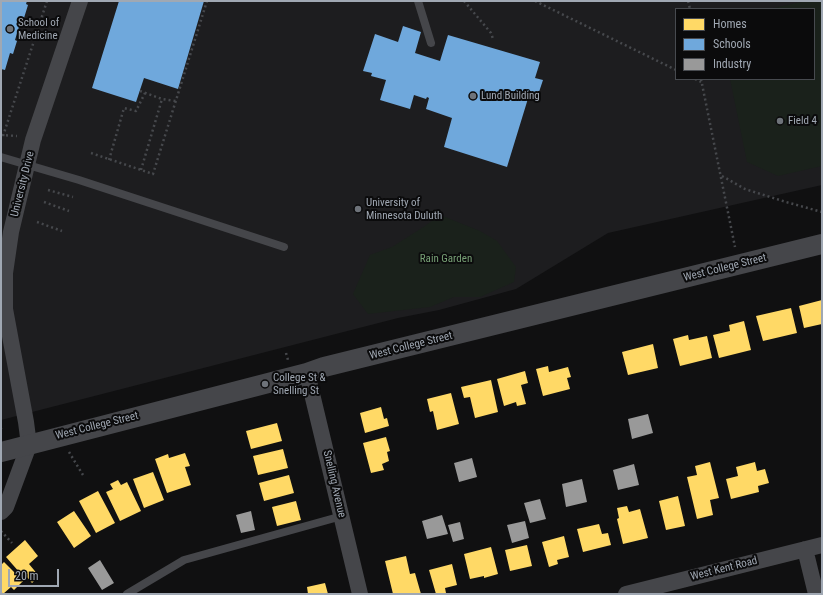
<!DOCTYPE html>
<html>
<head>
<meta charset="utf-8">
<style>
	body { margin:0 }
	#map { position:relative; width:823px; height:595px; overflow:hidden; background:#101011; font-family:"Roboto Condensed",sans-serif }
	canvas { display:block }
	.frame { position:absolute; inset:0; border:2px solid #a0a8b3; pointer-events:none }
	.legend { position:absolute; left:675px; top:8px; width:140px; height:72px; box-sizing:border-box; background:#0b0b0c; border:1px solid #474a4f; margin:0; padding:5px 7px; list-style:none; font-size:12px; color:#a0a8b3 }
	.legend li { display:flex; align-items:center; gap:8px; height:20px }
	.legend b { width:20px; border:1px solid #474a4f }
	.scale { position:absolute; left:8px; top:569px; width:51px; height:18px; box-sizing:border-box; border:2px solid #a0a8b3; border-top:0; padding-left:5px; font-size:12px; line-height:14px; white-space:nowrap; color:#a0a8b3; -webkit-text-stroke:3px #0b0b0c; paint-order:stroke }
</style>
</head>
<body>
<div id="map">
<canvas width="823" height="595"></canvas>
<div class="frame"></div>
<ul class="legend">
<li><b style="height:11px;background:#ffd966"></b>Homes</li>
<li><b style="height:11px;background:#6fa8dc"></b>Schools</li>
<li><b style="height:11px;background:#999"></b>Industry</li>
</ul>
<div class="scale">20 m</div>
</div>
<script>
const c = document.querySelector('canvas').getContext('2d');
c.lineJoin = 'round';
function paint(path, color) {
  c.fillStyle = color;
  c.fill(path, 'evenodd');
}
function toPath(rows) {
  const path = new Path2D();
  for (const r of rows) {
    path.moveTo(r[0], r[1]);
    for (let i = 2; i < r.length; i += 2) path.lineTo(r[i], r[i + 1]);
  }
  return path;
}
function strokePath(path, color, width, dash) {
  c.strokeStyle = color;
  c.lineWidth = width;
  c.lineCap = dash ? 'butt' : 'round';
  c.setLineDash(dash || []);
  c.stroke(path);
}
function label(font, color, halo, rows, align = 'center') {
  c.font = font + ' "Roboto Condensed",sans-serif';
  c.lineWidth = 4;
  c.setLineDash([]);
  c.textBaseline = 'middle';
  c.strokeStyle = halo;
  c.fillStyle = color;
  for (const [text, x, y, turn = 0] of rows) {
    c.save();
    c.translate(x, y);
    c.rotate((+turn || 0) * Math.PI / 180);
    c.textAlign = isNaN(turn) ? turn : align;
    if (halo) c.strokeText(text, 0, 0);
    c.fillText(text, 0, 0);
    c.restore();
  }
}
const built = toPath([
	[1,1,822,1,822,185,608,233,516,289,439,310,398,318,1,420],
	[676,9,814,9,814,79,676,79]
]);
const green = toPath([
	[806,1,822,1,822,166,778,176,747,162,730,79,814,79,814,9,769,9],
	[440,215,480,231,497,241,516,267,514,282,480,297,454,297,430,307,368,314,353,294,370,255,392,247,425,226]
]);
const homes = toPath([
	[822,300,822,324,804,328,799,306],
	[791,308,797,333,763,341,756,316],
	[744,321,751,350,719,358,713,335,730,331,729,325],
	[688,335,689,340,707,336,712,358,680,366,673,339],
	[653,344,658,368,628,375,622,352],
	[548,366,549,372,568,367,571,377,567,378,570,389,543,396,536,369],
	[525,371,528,383,521,385,526,404,517,406,516,402,504,406,497,379],
	[491,380,498,412,475,418,470,397,464,398,461,387],
	[451,393,459,424,437,430,433,411,430,412,427,399],
	[381,407,384,419,387,418,389,426,365,433,360,413],
	[277,423,282,441,251,449,246,431],
	[386,437,390,451,387,452,389,461,382,464,384,470,371,473,363,443],
	[283,449,288,468,258,475,253,456],
	[185,453,190,466,185,467,191,485,167,493,155,459,168,454,169,458],
	[710,462,719,498,710,500,713,515,697,519,687,477,697,475,695,466],
	[755,462,757,471,765,469,769,483,758,486,759,492,731,499,726,479,738,476,736,467],
	[153,472,164,500,144,508,133,479],
	[289,475,294,493,264,501,259,483],
	[118,480,121,485,127,482,141,511,120,521,106,492,113,489,110,484],
	[98,491,115,523,96,533,79,501],
	[678,496,685,526,666,530,659,501],
	[296,501,301,520,277,526,272,507],
	[627,506,629,512,640,509,648,538,623,544,617,519,619,518,617,508],
	[74,511,91,536,74,548,57,522],
	[599,524,602,534,608,533,611,545,583,552,577,529],
	[564,536,569,557,557,560,558,564,549,567,542,542],
	[25,540,38,556,29,564,39,576,32,583,22,571,20,573,6,557],
	[527,545,532,566,510,571,505,550],
	[491,547,498,574,484,578,484,576,470,579,464,554],
	[406,556,410,574,415,573,421,594,393,594,385,561],
	[4,562,23,581,14,590,11,587,3,594,1,591,1,565],
	[452,564,457,585,445,588,446,593,436,594,429,570],
	[325,583,328,594,308,594,307,587]
]);
const schools = toPath([
	[1,1,27,1,26,4,28,5,24,18,22,17,15,40,17,41,13,54,10,53,5,70,1,69],
	[119,1,204,1,178,89,144,78,136,102,92,88],
	[403,26,421,32,415,53,440,61,448,35,540,62,535,78,543,80,538,95,530,92,507,167,444,147,452,118,426,109,429,98,427,97,426,99,414,95,410,109,380,100,386,80,371,76,372,73,363,71,375,34,398,42]
]);
const industry = toPath([
	[648,414,653,433,632,439,628,419],
	[472,458,477,477,459,482,454,463],
	[634,464,639,485,618,490,613,470],
	[582,479,587,502,566,507,562,484],
	[540,499,546,519,530,523,524,503],
	[251,511,255,530,241,533,236,515],
	[442,515,448,534,427,539,422,521],
	[525,521,529,538,512,543,507,525],
	[460,522,464,539,453,542,448,525],
	[100,560,114,583,102,590,88,568]
]);
const path = toPath([
	[464,1,491,33,493,39],
	[535,1,676,70],
	[688,1,690,9],
	[695,79,701,82],
	[701,79,735,247],
	[140,91,162,99,176,101],
	[1,135,17,136],
	[3,136,47,1],
	[91,153,153,174,207,1],
	[109,160,124,108,136,111,145,93],
	[141,170,162,99],
	[722,176,745,189,786,202,822,212],
	[48,190,73,197],
	[44,202,69,211],
	[37,222,62,231],
	[286,353,288,360],
	[1,428,1,429],
	[69,452,83,475],
	[1,531,12,543]
]);
const service = toPath([
	[418,1,431,43],
	[1,157,79,180,284,247],
	[127,594,184,560,342,516]
]);
const minor = toPath([
	[307,373,360,594],
	[1,512,6,507,29,445,26,422,5,309,5,273,11,232,33,140,80,1],
	[805,549,816,594],
	[626,594,822,545]
]);
const tertiary = toPath([
	[1,452,307,373,324,367,822,244]
]);
const markers = [
	[10,29,4,"#6e737a"],
	[473,96,4,"#6e737a"],
	[780,121,4,"#6e737a"],
	[358,209,4,"#6e737a"],
	[265,384,4,"#6e737a"]
];
const poiNames = [
	["School of",18,23],
	["Medicine",18,36],
	["Lund Building",481,96],
	["Field 4",788,121],
	["University of",366,203],
	["Minnesota Duluth",366,216],
	["College St &",273,378],
	["Snelling St",273,391]
];
const streetNames = [
	["University Drive",23,184,-76],
	["West College Street",725,268,-14],
	["West College Street",411,346,-14],
	["West College Street",97,426,-14],
	["Snelling Avenue",334,484,77],
	["West Kent Road",724,569,-14]
];
const parkNames = [
	["Rain Garden",446,259]
];
paint(built, '#1d1d1f');
paint(green, '#1a211b');
paint(homes, '#ffd966');
paint(schools, '#6fa8dc');
paint(industry, '#999');
strokePath(path, '#46484c', 2.5, [2, 3]);
strokePath(service, '#45464a', 8);
strokePath(minor, '#45464a', 16);
strokePath(tertiary, '#45464a', 20);
for (const [x, y, r, color] of markers) {
  const dot = new Path2D();
  dot.arc(x, y, r, 0, 2 * Math.PI);
  c.fillStyle = color;
  c.fill(dot);
  strokePath(dot, '#0b0b0c', 1.5);
}
label('11px', '#a0a8b3', '#0b0b0c', poiNames, 'left');
label('11px', '#a0a8b3', '#0b0b0c', streetNames);
label('11px', '#77a075', '#0b0b0c', parkNames);
</script>
</body>
</html>
